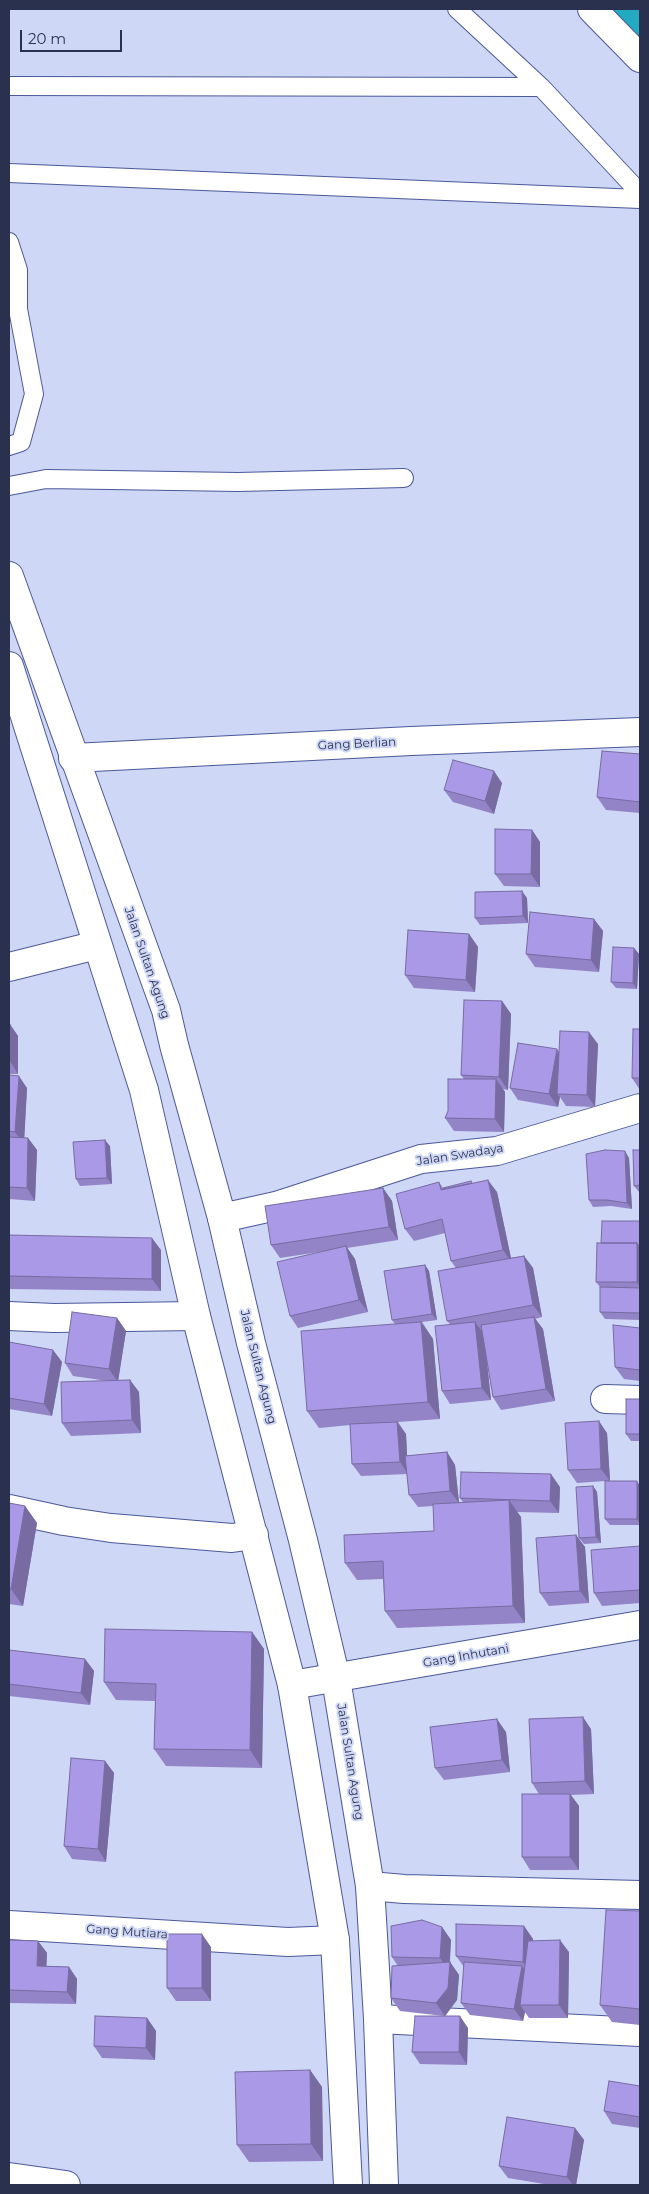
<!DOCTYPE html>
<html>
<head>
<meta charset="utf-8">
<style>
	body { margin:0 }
	#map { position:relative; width:649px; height:2194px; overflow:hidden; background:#ced7f5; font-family:Montserrat,sans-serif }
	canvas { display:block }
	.frame { position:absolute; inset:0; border:10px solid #2a314e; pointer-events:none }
	.scale { position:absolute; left:20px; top:30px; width:102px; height:22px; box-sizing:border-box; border:2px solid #2a314e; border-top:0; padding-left:6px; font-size:15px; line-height:18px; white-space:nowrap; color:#2a314e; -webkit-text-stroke:4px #ced7f5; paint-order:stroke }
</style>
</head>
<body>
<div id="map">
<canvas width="649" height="2194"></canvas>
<div class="frame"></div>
<div class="scale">20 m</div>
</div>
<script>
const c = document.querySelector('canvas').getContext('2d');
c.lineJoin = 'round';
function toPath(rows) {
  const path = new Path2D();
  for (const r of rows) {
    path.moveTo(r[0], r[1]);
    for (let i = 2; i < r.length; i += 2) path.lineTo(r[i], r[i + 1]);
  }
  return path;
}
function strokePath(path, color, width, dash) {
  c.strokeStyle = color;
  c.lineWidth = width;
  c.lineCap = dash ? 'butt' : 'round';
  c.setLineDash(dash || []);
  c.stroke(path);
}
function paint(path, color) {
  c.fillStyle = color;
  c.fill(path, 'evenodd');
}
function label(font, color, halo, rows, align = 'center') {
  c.font = font + ' Montserrat,sans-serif';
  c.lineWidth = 4;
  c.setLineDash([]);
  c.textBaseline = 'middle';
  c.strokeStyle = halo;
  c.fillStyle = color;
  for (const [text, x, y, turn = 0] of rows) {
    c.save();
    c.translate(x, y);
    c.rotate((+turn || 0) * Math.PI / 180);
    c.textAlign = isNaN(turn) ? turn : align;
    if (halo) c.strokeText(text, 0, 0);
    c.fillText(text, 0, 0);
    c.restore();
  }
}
const river = toPath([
	[631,9,640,18]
]);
const lane = toPath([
	[457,9,541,87,640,193],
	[9,86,541,87],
	[9,173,640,199],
	[9,242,18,270,18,309,34,394,21,442,9,446],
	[9,486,46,479,238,482,404,478]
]);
const street = toPath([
	[592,9,640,58],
	[73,758,411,741,640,732],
	[9,967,97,945],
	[222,1218,276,1206,421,1159,497,1151,640,1108],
	[9,1316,54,1318,196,1316],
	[605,1399,640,1400],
	[9,1509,64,1521,111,1528,232,1538,254,1535],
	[292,1685,640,1625],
	[370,1886,404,1889,640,1895],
	[9,1925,288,1942,335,1940],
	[378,2019,640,2032],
	[9,2177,66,2185]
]);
const highway = toPath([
	[9,576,166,1010,174,1045,222,1218,251,1343,303,1540,336,1679,370,1886,378,2019,384,2185],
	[9,666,144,1090,196,1316,292,1685,335,1940,348,2185]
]);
const wall = toPath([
	[640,754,640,813,606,810,597,797],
	[502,783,494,814,453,802,444,790],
	[532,830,540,842,540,887,504,886,495,874],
	[527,898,528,923,480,925,475,918],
	[594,919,603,931,599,972,535,967,526,954],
	[469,934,478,947,475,992,414,988,405,975],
	[634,948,639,954,637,989,616,988,611,982],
	[502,1001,511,1014,508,1090,503,1089,505,1092,504,1132,454,1131,445,1118,464,1079,461,1075],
	[9,1024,18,1036,18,1074,9,1074],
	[640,1029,640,1090,632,1078],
	[598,1044,595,1107,566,1106,560,1097,558,1107,518,1100,510,1088,559,1052],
	[9,1075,27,1088,24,1138,28,1138,37,1150,35,1201,9,1199],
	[110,1146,112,1184,80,1186,76,1179],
	[640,1150,640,1192,639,1192,634,1186],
	[629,1158,632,1209,611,1206,593,1207,589,1200],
	[439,1182,443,1188,473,1183,497,1192,511,1258,524,1256,533,1268,542,1317,535,1319,543,1329,555,1401,501,1410,493,1397,486,1354,491,1400,450,1404,442,1391,450,1324,447,1321,456,1268,451,1261,445,1233,414,1241,405,1229],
	[383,1188,392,1201,398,1240,347,1248,355,1259,368,1312,298,1328,290,1316,332,1250,280,1258,271,1245],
	[640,1221,640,1320,605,1319,600,1312,600,1287,596,1282,601,1243],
	[9,1235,161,1250,161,1291,9,1289],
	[425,1265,429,1271,437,1320,422,1322,433,1339,440,1419,398,1422,406,1434,407,1456,447,1452,455,1465,459,1502,463,1502,460,1498,560,1487,559,1513,517,1512,521,1517,525,1623,397,1628,385,1611,383,1579,357,1580,345,1563,434,1531,433,1506,418,1507,409,1495,407,1474,361,1476,352,1464,350,1425,319,1428,307,1411,395,1324,392,1320],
	[117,1318,126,1331,118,1380,130,1380,139,1392,141,1433,71,1436,62,1423,108,1381,73,1376,65,1363],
	[640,1328,640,1381,624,1379,615,1367],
	[9,1342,53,1350,62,1362,52,1416,9,1409],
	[640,1399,640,1441,631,1441,626,1434],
	[607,1433,610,1481,640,1486,640,1525,610,1525,605,1519,605,1481,577,1483,568,1470],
	[593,1486,597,1492,601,1543,584,1544,579,1538],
	[9,1503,25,1506,37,1523,23,1606,9,1604],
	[576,1535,585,1547,589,1603,549,1606,540,1593],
	[640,1546,640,1603,602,1606,594,1593],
	[252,1632,264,1649,262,1768,166,1766,154,1749,155,1701,116,1700,104,1682],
	[9,1650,85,1659,94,1671,90,1705,9,1696],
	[591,1729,594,1794,571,1795,579,1806,579,1870,530,1870,522,1857,539,1794,532,1783],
	[506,1732,510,1772,444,1780,435,1768],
	[105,1761,114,1773,106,1862,72,1859,64,1846],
	[640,1911,640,2025,612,2022,600,2005],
	[524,1926,533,1939,533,1941,569,1952,568,2018,529,2018,525,2012,523,2021,470,2015,461,2003,464,1967,456,1956],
	[442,1927,451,1940,450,1962,459,1975,457,2000,445,2016,468,2028,467,2065,420,2064,412,2052,444,2016,400,2011,391,1998,398,1966,392,1957],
	[9,1940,38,1941,47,1953,46,1966,69,1967,77,1979,76,2004,9,2003],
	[211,1947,211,2001,176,2001,167,1988],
	[147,2018,156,2031,155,2060,102,2058,94,2046],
	[310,2070,322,2087,323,2161,249,2162,237,2145],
	[640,2086,640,2128,612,2124,604,2111],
	[575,2128,584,2140,576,2185,550,2185,508,2178,499,2166]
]);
const shadedWall = toPath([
	[494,771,502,783,494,814,485,801],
	[532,830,540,842,540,887,531,874],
	[522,891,527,898,528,923,523,916],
	[594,919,603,931,599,972,591,960],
	[469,934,478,947,475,992,466,980],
	[634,948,639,954,637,989,633,983],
	[502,1001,511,1014,508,1090,499,1077],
	[10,1024,18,1036,18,1074,10,1061],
	[589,1032,598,1044,595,1107,587,1095],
	[557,1049,565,1061,557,1094,560,1097,558,1107,549,1094],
	[19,1076,27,1088,24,1144,15,1132],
	[496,1079,505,1092,504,1132,495,1119],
	[28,1138,37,1150,35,1201,27,1188],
	[105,1140,110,1146,112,1184,107,1178],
	[625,1151,629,1158,632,1209,627,1203],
	[488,1180,497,1192,512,1263,503,1250],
	[383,1188,392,1201,398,1240,389,1227],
	[152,1238,161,1250,161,1291,152,1279],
	[637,1243,640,1248,640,1287,637,1282],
	[346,1246,355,1259,368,1312,359,1300],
	[524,1256,533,1268,542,1317,533,1305],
	[425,1265,429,1271,437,1320,432,1314],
	[534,1317,543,1329,555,1401,546,1389],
	[117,1318,126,1331,118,1382,109,1369],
	[421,1322,433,1339,440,1419,428,1402],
	[475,1322,484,1334,491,1400,482,1388],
	[53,1350,62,1362,52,1416,44,1404],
	[130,1380,139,1392,141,1433,132,1420],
	[599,1421,607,1433,610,1481,601,1469],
	[397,1422,406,1434,408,1474,400,1462],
	[447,1452,455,1465,459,1503,450,1491],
	[551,1474,560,1487,559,1513,550,1501],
	[637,1481,640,1486,640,1524,637,1519],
	[593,1486,597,1492,601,1543,596,1537],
	[509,1500,521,1517,525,1623,513,1606],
	[25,1506,37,1523,23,1606,11,1589],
	[576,1535,585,1547,589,1603,580,1591],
	[252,1632,264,1649,262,1768,250,1750],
	[85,1659,94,1671,90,1705,81,1693],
	[583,1717,591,1729,594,1794,585,1781],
	[497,1719,506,1732,510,1772,502,1760],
	[105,1761,114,1773,106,1862,98,1849],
	[570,1794,579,1806,579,1870,570,1857],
	[524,1926,533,1939,532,1974,523,1962],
	[442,1927,451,1940,449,1970,440,1958],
	[202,1934,211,1947,211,2001,202,1988],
	[560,1940,569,1952,568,2018,559,2005],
	[38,1941,47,1953,46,1978,37,1966],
	[450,1962,459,1975,457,2000,445,2016,436,2003],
	[522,1966,530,1979,520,2005,525,2012,523,2021,514,2009],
	[69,1967,77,1979,76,2004,67,1992],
	[460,2016,468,2028,467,2065,459,2052],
	[147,2018,156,2031,155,2060,146,2048],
	[310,2070,322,2087,323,2161,311,2144],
	[575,2128,584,2140,576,2185,573,2185,567,2177]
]);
const building = toPath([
	[602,751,640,754,640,802,597,797,602,751],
	[453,760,494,771,485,801,444,790,453,760],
	[495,829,532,830,531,874,495,874,495,829],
	[522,891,523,916,475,918,475,892,522,891],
	[530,912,594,919,591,960,526,954,530,912],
	[408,930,469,934,466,980,405,975,408,930],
	[613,947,634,948,633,983,611,982,613,947],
	[464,1000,502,1001,499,1077,461,1075,464,1000],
	[9,1024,10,1024,10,1061,9,1061,9,1024],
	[633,1029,640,1029,640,1078,632,1078,633,1029],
	[560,1031,589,1032,587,1095,557,1094,560,1031],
	[518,1043,557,1049,549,1094,510,1088,518,1043],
	[9,1075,19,1076,15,1132,9,1131,9,1075],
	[448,1079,496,1079,495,1119,445,1118,448,1111,448,1079],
	[9,1137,28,1138,27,1188,9,1187,9,1137],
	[105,1140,107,1178,76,1179,73,1142,105,1140],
	[605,1150,625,1151,627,1203,607,1200,589,1200,586,1154,605,1150],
	[633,1150,640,1150,640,1185,634,1186,633,1150],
	[488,1180,503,1250,451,1261,442,1219,405,1229,396,1194,439,1182,441,1190,488,1180],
	[471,1181,472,1183,443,1189,443,1188,471,1181],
	[383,1188,389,1227,271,1245,265,1206,383,1188],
	[602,1221,640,1221,640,1248,637,1243,601,1243,602,1221],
	[9,1235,152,1238,152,1279,9,1276,9,1235],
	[597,1243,637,1243,637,1282,596,1282,597,1243],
	[346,1246,359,1300,290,1316,277,1262,346,1246],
	[524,1256,533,1305,447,1321,438,1271,524,1256],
	[425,1265,432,1314,392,1320,384,1271,425,1265],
	[600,1287,640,1288,640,1313,600,1312,600,1287],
	[72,1312,117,1318,109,1369,65,1363,72,1312],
	[534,1317,546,1389,493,1397,481,1325,534,1317],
	[421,1322,428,1402,307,1411,301,1331,421,1322],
	[475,1322,482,1388,442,1391,435,1326,475,1322],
	[613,1325,640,1328,640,1370,615,1367,613,1325],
	[9,1342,53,1350,44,1404,9,1398,9,1342],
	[130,1380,132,1420,62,1423,61,1382,130,1380],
	[626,1399,640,1399,640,1434,626,1434,626,1399],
	[599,1421,601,1469,568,1470,565,1423,599,1421],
	[397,1422,400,1462,352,1464,350,1424,397,1422],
	[447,1452,450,1491,409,1495,405,1456,447,1452],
	[461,1472,551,1474,550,1501,460,1498,461,1472],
	[605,1481,637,1481,637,1519,605,1519,605,1481],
	[593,1486,596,1537,579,1538,576,1487,593,1486],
	[509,1500,513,1606,385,1611,383,1561,345,1563,344,1535,434,1531,433,1504,509,1500],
	[9,1503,25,1506,11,1589,9,1589,9,1503],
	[576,1535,580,1591,540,1593,536,1538,576,1535],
	[640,1546,640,1590,594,1593,591,1550,640,1546],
	[105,1629,252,1632,250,1750,154,1749,156,1684,104,1682,105,1629],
	[9,1650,85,1659,81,1693,9,1684,9,1650],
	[583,1717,585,1781,532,1783,529,1719,583,1717],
	[497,1719,502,1760,435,1768,430,1727,497,1719],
	[71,1758,105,1761,98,1849,64,1846,71,1758],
	[522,1794,570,1794,570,1857,522,1857,522,1794],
	[606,1910,640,1911,640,2009,600,2005,606,1910],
	[422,1920,442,1927,440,1958,392,1957,391,1926,422,1920],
	[456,1924,524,1926,523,1962,456,1956,456,1924],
	[167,1934,202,1934,202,1988,167,1988,167,1934],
	[9,1940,38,1941,37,1966,69,1967,67,1992,9,1990,9,1940],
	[560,1940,559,2005,520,2005,528,1941,560,1940],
	[450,1962,448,1988,436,2003,391,1998,392,1966,450,1962],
	[464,1962,522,1966,514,2009,461,2003,464,1962],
	[95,2016,147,2018,146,2048,94,2046,95,2016],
	[415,2016,460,2016,459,2052,412,2052,415,2016],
	[310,2070,311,2144,237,2145,235,2072,310,2070],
	[609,2081,640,2086,640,2117,604,2111,609,2081],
	[507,2117,575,2128,567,2177,499,2166,507,2117]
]);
const streetNames = [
	["Gang Berlian",357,744,-3],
	["Jalan Sultan Agung",147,963,71],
	["Jalan Swadaya",460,1155,-9],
	["Jalan Sultan Agung",258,1367,76],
	["Gang Inhutani",466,1656,-10],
	["Jalan Sultan Agung",350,1762,81],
	["Gang Mutiara",127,1932,4]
];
strokePath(river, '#23a9c0', 61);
strokePath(lane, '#4b589a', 20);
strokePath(street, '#4b589a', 30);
strokePath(highway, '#4b589a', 30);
strokePath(lane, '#fff', 18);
strokePath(street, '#fff', 28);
strokePath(highway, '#fff', 28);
paint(wall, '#9284c7');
paint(shadedWall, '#776ba2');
paint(building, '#aa99e7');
strokePath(building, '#776ba2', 1);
label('12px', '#2a314e', '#ced7f5', streetNames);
</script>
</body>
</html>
